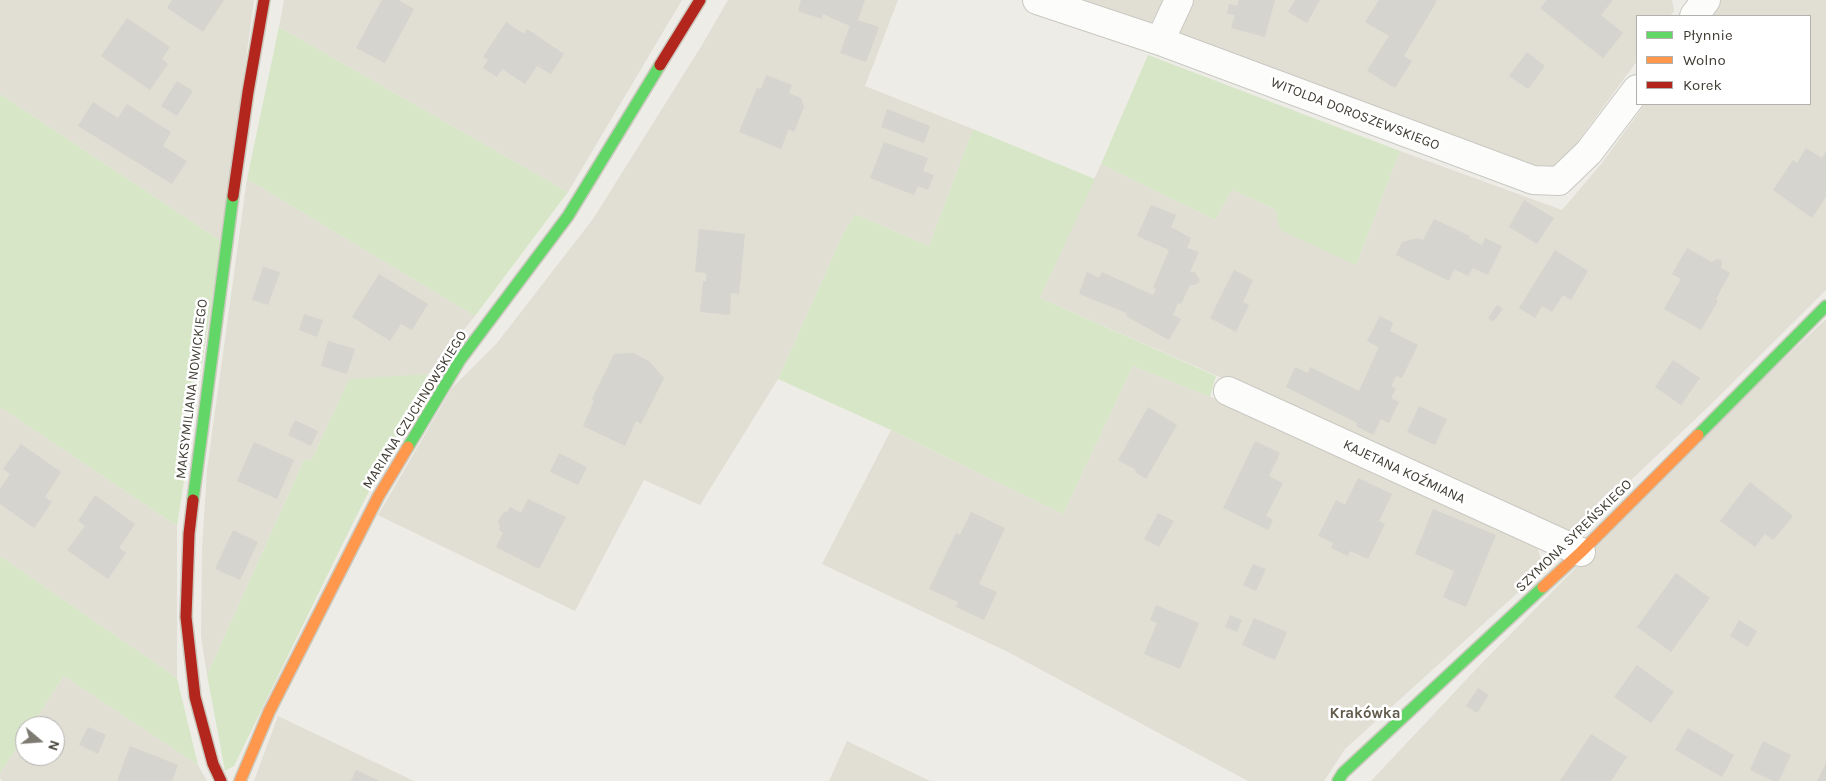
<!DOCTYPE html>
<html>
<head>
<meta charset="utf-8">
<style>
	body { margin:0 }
	#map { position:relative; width:1826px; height:781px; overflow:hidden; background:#edece6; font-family:Karla,sans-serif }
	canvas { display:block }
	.legend { position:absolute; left:1636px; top:15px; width:175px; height:90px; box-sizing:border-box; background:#fff; border:1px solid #b3b1ae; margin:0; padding:6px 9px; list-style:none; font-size:15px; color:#413d34 }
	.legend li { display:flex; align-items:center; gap:10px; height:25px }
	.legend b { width:25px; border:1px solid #b3b1ae }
	.north { position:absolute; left:15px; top:716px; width:50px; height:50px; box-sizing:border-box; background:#fff; border:1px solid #b3b1ae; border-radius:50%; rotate:108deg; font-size:14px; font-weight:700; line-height:20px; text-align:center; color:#413d34 }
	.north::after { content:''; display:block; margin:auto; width:18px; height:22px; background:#7d7a72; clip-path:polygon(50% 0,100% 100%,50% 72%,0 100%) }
</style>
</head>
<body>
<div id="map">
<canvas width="1826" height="781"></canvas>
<ul class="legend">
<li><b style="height:6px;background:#63d668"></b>Płynnie</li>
<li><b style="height:6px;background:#ff974d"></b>Wolno</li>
<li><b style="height:6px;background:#b3261e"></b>Korek</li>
</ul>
<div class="north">N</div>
</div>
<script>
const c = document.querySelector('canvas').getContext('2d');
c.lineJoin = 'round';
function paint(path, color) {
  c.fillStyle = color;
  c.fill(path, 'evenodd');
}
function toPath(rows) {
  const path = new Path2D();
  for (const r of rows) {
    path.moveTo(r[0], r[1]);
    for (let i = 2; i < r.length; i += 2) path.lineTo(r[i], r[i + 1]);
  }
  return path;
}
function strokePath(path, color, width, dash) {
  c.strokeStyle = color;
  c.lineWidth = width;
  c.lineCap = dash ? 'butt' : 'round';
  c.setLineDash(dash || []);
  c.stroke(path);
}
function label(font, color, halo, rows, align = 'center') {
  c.font = font + ' Karla,sans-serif';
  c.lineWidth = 5;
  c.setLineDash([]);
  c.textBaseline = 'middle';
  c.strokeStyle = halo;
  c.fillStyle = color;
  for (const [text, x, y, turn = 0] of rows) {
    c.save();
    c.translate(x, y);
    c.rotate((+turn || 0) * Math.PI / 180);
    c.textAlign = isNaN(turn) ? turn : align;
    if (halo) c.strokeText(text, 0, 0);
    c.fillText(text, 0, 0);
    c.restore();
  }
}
const residential = toPath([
	[0,0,254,0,221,241,0,94],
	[284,0,682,0,568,192,279,27],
	[728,0,898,0,865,86,973,129,929,246,855,214,844,232,778,379,700,505,644,480,575,611,378,515,452,388,497,343,593,219,702,45],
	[1061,0,1163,0,1148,30],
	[1189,0,1672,0,1674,11,1670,16,1637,16,1637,61,1557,170,1530,174,1175,39],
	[1720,0,1826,0,1826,290,1705,410,1575,533,1040,298,1101,164,1215,220,1232,190,1275,209,1356,265,1400,151,1562,210,1602,163,1645,104,1810,104,1810,16,1708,16],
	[247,179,475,316,428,374,349,380,312,459,304,460,207,675,201,636,202,549,207,470],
	[1826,319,1826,781,1371,781,1479,666,1756,385],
	[1133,366,1210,397,1248,408,1536,543,1544,569,1345,749,1324,781,1248,781,1008,652,822,564,891,430,1063,514],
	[0,407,177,526,177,678,0,556],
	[64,676,198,765,207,781,3,781,0,778,0,773,25,735,25,756,55,756,55,726,31,726],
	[278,716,414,781,254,781],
	[847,741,930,781,829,781]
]);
const green = toPath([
	[279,27,568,192,475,316,247,179],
	[1148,55,1400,151,1356,265,1280,230,1275,209,1232,190,1215,220,1101,164],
	[0,94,221,241,177,526,0,407],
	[973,129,1095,179,1040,298,1216,376,1210,397,1133,366,1063,514,891,430,778,379,844,232,855,214,929,246],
	[428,374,347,535,234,766,225,771,207,675,304,460,312,459,349,379],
	[0,556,177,678,198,765,64,676,31,726,25,726,25,735,0,773]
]);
const building = toPath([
	[172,0,224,0,203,32,167,8],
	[382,0,398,0,414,9,385,63,356,48],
	[801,0,865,0,858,20,879,27,866,62,840,53,850,26,823,14,822,19,798,11],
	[1239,0,1275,0,1265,37,1231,28,1235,15,1227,14,1229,4,1237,6],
	[1295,0,1320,0,1307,23,1288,12],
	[1379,0,1435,0,1437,1,1404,56,1412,61,1395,88,1367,71,1389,36,1365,22],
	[1547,0,1613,0,1601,15,1623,33,1603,58,1540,8],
	[127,18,170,47,162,59,168,64,150,90,101,56],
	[506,22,524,34,527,29,564,54,551,74,537,66,525,84,502,69,497,77,483,68,488,60,483,57],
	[1527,52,1545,66,1528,89,1509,76],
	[766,75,792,85,789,93,801,98,804,107,794,132,789,129,781,149,739,132,757,88,761,89],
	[177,81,193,91,177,116,161,106],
	[93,102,118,118,127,104,171,132,163,146,187,161,172,184,78,126],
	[887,109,930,126,924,143,881,127],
	[884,142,928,158,923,171,934,175,928,190,918,186,914,195,870,178],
	[1806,148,1822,158,1826,151,1826,197,1812,218,1773,190,1793,160,1797,163],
	[1524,200,1554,218,1537,244,1509,227],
	[1151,205,1176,215,1171,227,1191,238,1187,248,1199,252,1190,272,1195,272,1200,281,1195,285,1190,285,1181,304,1178,303,1173,315,1181,319,1169,340,1126,316,1127,313,1079,294,1087,272,1099,278,1102,272,1153,295,1156,289,1153,288,1169,250,1137,236],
	[1434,219,1470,236,1469,238,1482,245,1485,238,1502,246,1488,275,1473,268,1468,276,1454,269,1449,281,1396,255,1402,242,1417,238,1423,240],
	[699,229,745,234,739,294,731,293,730,315,700,312,703,281,706,281,706,273,695,272],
	[1687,248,1712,262,1717,259,1722,261,1721,268,1730,273,1716,299,1718,301,1701,330,1664,309,1681,279,1672,274],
	[1555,250,1588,271,1571,300,1563,295,1552,312,1542,306,1535,318,1519,308],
	[263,267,280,272,268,305,252,300],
	[1234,270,1253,280,1243,302,1249,305,1236,332,1210,318],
	[379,274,428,304,412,330,401,324,390,341,352,317],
	[1497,305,1503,309,1493,322,1488,318],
	[304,314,323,320,317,337,299,330],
	[1380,316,1393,323,1390,331,1418,345,1402,378,1396,376,1391,386,1396,388,1391,398,1399,402,1389,423,1381,419,1373,435,1356,426,1357,423,1286,387,1295,367,1308,373,1310,367,1359,391,1379,347,1367,341],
	[328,341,355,349,347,374,321,366],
	[634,353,650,362,664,378,641,424,636,421,625,446,583,426,594,401,592,399,614,354],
	[1673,360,1700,378,1681,405,1655,387],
	[1419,406,1447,419,1435,445,1407,432],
	[1148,407,1177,425,1146,479,1135,472,1136,470,1118,460],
	[295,420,318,431,311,446,288,435],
	[1255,441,1280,453,1269,476,1283,483,1266,516,1273,520,1268,530,1223,508],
	[254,442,294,460,277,499,237,481],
	[21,444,61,472,45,497,52,502,34,528,0,504,0,489,10,474,3,469],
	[559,453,587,467,578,485,550,472],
	[1358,478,1392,494,1379,521,1385,524,1368,559,1350,551,1348,556,1331,548,1333,543,1318,536,1336,500,1345,505],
	[1750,482,1793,516,1773,540,1765,534,1755,547,1720,521],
	[95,495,135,524,119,548,126,553,108,579,67,550,85,526,78,521],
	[528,499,566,517,539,569,496,547,503,533,499,530,500,527,498,521,503,513,508,511,510,507,521,513],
	[1433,509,1496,535,1466,607,1443,597,1454,571,1415,554],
	[971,512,1005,528,979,584,997,592,984,620,956,607,958,602,929,589,956,533,960,535],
	[1158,513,1174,521,1159,547,1144,539],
	[233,530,258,542,240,580,215,569],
	[1253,564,1266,569,1256,591,1243,585],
	[1676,573,1710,598,1671,652,1637,627],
	[1156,605,1199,623,1180,669,1144,654,1157,623,1150,620],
	[1230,615,1242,620,1237,632,1225,627],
	[1254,618,1287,632,1275,660,1242,645],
	[1739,620,1757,631,1748,647,1730,636],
	[1637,665,1674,692,1651,723,1614,697],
	[1478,688,1489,695,1477,713,1466,706],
	[88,727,106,735,98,754,79,745],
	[1688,728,1734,755,1722,777,1675,750],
	[1591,734,1627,757,1611,781,1560,781],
	[1763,741,1791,755,1779,781,1773,781,1750,770],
	[130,746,178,765,172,781,117,781],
	[1826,763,1826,781,1817,781],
	[356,770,380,781,351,781]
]);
const street = toPath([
	[1037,0,1160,41,1533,180,1559,181,1589,152,1637,89],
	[1694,16,1706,0],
	[1160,41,1179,0],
	[1228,391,1581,552]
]);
const fast = toPath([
	[1698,435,1826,306],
	[408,447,460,360,568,216,660,65],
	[193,500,233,196],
	[1338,781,1343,773,1543,587]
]);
const slow = toPath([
	[1543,587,1581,552,1698,435],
	[240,781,269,712,378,497,408,447]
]);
const jam = toPath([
	[660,65,700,0],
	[233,196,248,92,264,0],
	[193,500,189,534,186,617,195,697,213,764,221,781]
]);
const streetNames = [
	["WITOLDA DOROSZEWSKIEGO",1355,114,21],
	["MAKSYMILIANA NOWICKIEGO",192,389,-83],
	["MARIANA CZUCHNOWSKIEGO",415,410,-58],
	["KAJETANA KOŹMIANA",1404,472,25],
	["SZYMONA SYREŃSKIEGO",1574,536,-44]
];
const neighbourhoodNames = [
	["Krakówka",1365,714]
];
paint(residential, '#e1ded4');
paint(green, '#d8e6c8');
paint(building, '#d6d4cf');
strokePath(street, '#c9c8c2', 30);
strokePath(fast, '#cbc9be', 14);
strokePath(slow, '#cbc9be', 14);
strokePath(jam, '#cbc9be', 14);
strokePath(street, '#fcfcfb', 28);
strokePath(fast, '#63d668', 11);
strokePath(slow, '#ff974d', 11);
strokePath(jam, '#b3261e', 11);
label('14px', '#413d34', '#fff', streetNames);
label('bold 15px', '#625b4c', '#fff', neighbourhoodNames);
</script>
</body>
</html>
